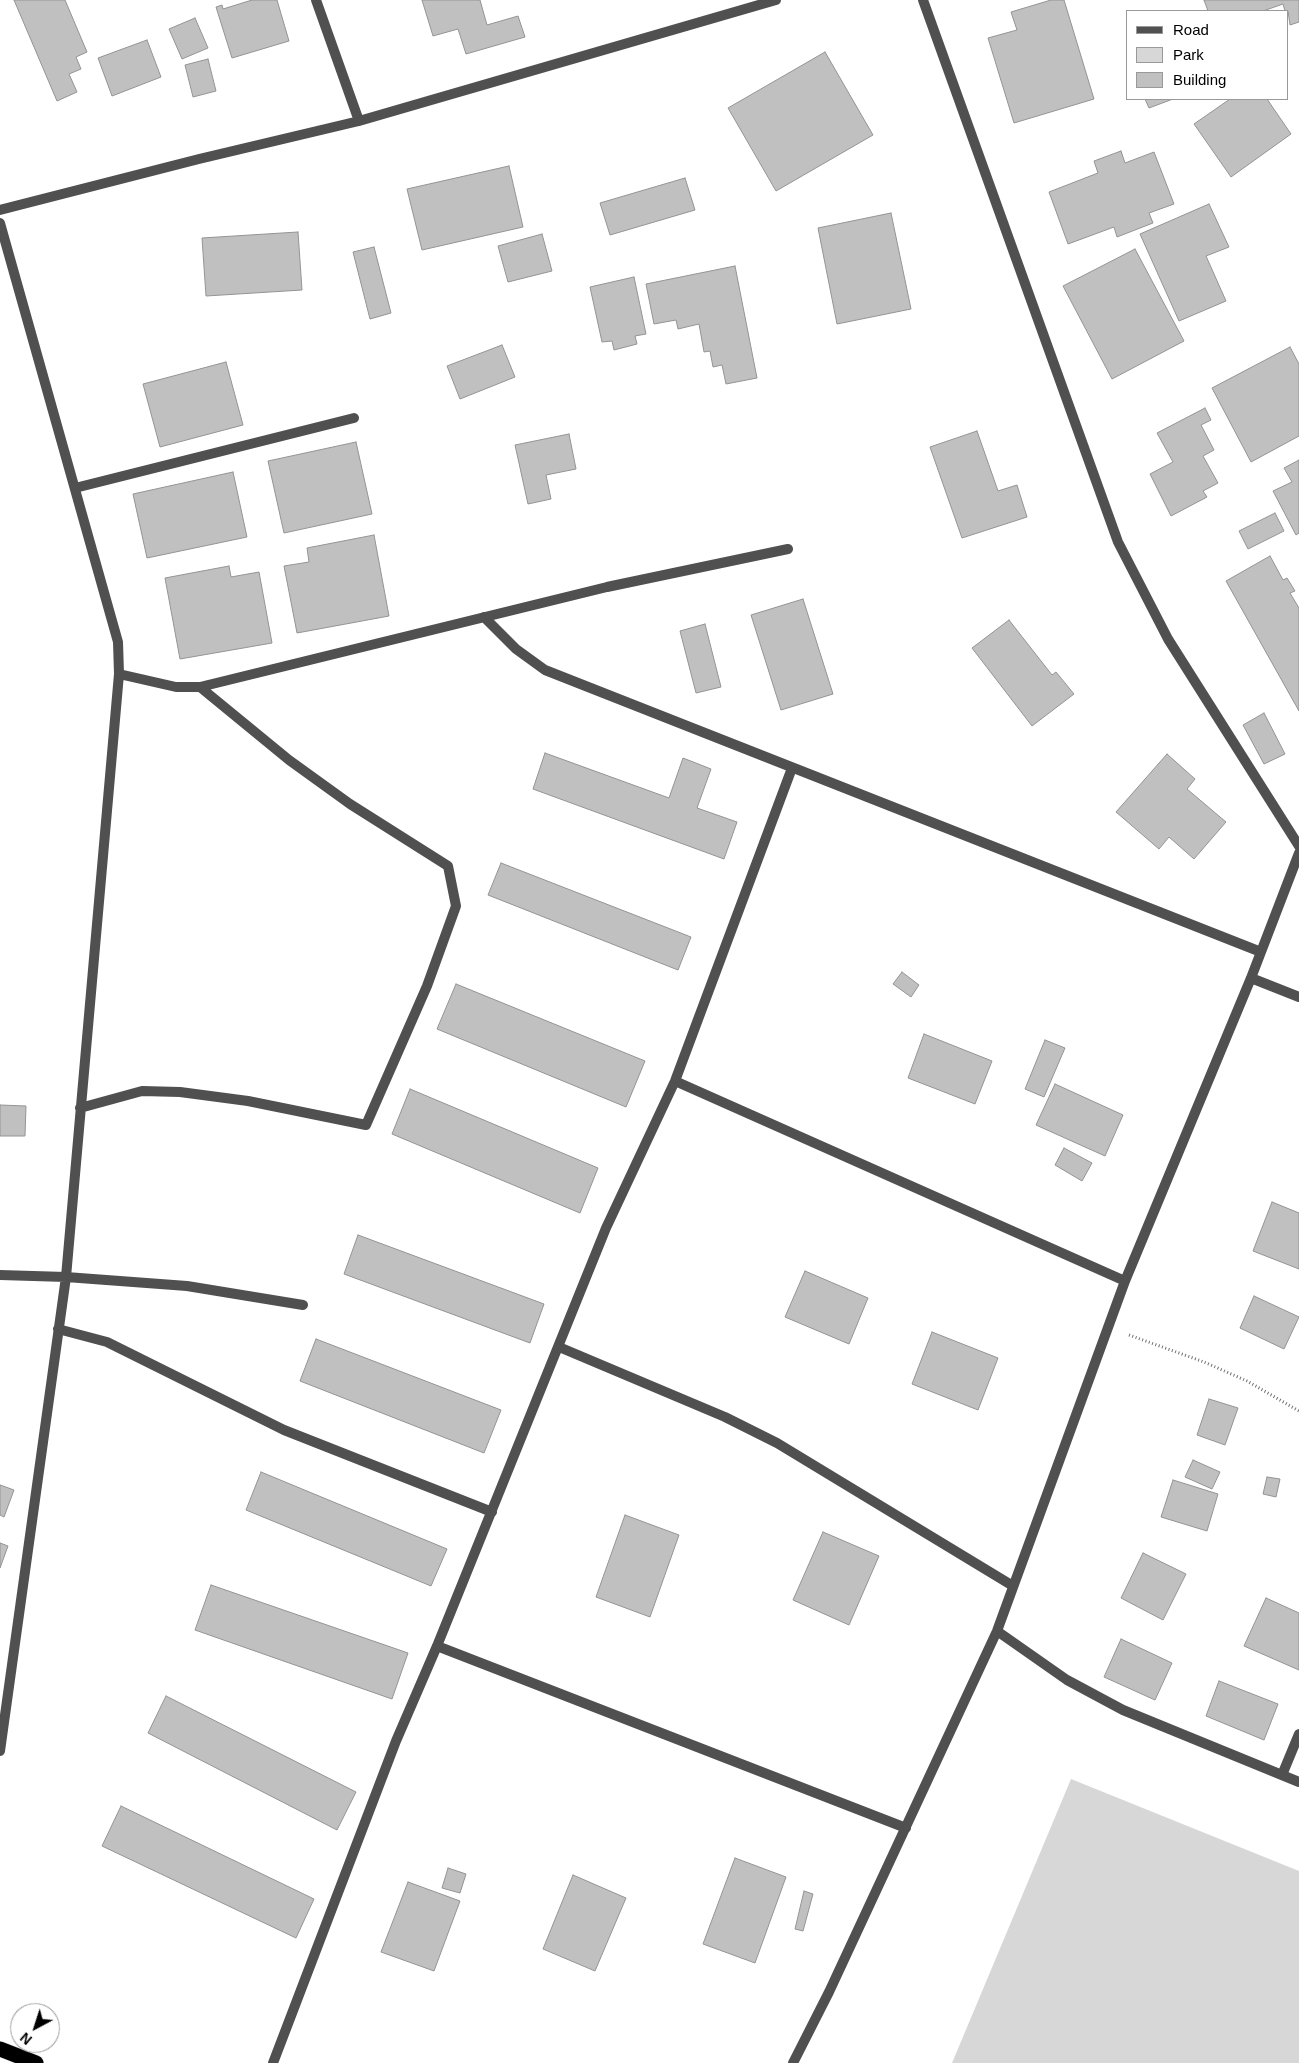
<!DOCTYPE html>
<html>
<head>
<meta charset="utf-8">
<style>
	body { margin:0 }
	#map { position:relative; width:1299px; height:2063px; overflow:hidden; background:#fff; font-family:Arial,sans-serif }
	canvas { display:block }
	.legend { position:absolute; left:1126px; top:10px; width:162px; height:90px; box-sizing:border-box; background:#fff; border:1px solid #999; margin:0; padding:6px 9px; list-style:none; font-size:15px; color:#000 }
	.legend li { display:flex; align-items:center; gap:10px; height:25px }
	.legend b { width:25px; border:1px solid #999 }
	.north { position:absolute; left:10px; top:2003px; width:50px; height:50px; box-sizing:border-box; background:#fff; border:1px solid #999; border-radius:50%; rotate:220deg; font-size:14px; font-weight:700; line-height:20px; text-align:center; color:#000 }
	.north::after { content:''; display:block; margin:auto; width:18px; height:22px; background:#000; clip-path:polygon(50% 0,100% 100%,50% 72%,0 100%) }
</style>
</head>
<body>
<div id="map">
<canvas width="1299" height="2063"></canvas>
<ul class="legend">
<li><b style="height:6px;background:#505050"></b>Road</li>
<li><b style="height:14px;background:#d7d7d7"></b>Park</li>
<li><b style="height:14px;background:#c0c0c0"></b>Building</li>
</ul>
<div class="north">N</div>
</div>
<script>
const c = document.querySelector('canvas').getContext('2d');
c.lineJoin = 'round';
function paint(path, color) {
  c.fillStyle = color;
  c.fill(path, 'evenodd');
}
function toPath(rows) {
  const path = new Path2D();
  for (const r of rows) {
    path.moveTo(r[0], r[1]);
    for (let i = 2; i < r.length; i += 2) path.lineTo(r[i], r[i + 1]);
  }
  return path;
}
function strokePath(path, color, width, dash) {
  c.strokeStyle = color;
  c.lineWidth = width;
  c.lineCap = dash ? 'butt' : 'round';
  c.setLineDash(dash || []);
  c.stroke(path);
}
const green = toPath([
	[1071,1779,1299,1871,1299,2063,952,2063]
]);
const building = toPath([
	[14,0,65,0,87,52,76,57,81,69,69,74,77,92,57,101,14,0],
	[252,0,277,0,289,41,232,58,216,7,222,5,223,9,252,0],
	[422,0,480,0,487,25,518,16,525,37,466,54,458,29,433,36,422,0],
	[1051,0,1064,0,1094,99,1014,123,988,38,1017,30,1011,12,1051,0],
	[1204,0,1299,0,1299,22,1290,25,1288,11,1285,11,1283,4,1263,11,1208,11,1204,0],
	[195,18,208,48,182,59,169,29,195,18],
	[147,40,161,77,112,96,98,58,147,40],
	[825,52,873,135,776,191,728,108,825,52],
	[208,59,216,91,193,97,185,65,208,59],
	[1145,99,1173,99,1149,108,1145,99],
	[1230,99,1267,99,1291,134,1231,177,1194,124,1230,99],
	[1121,151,1125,163,1154,152,1174,204,1149,213,1153,223,1117,237,1114,227,1068,244,1049,192,1098,173,1094,161,1121,151],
	[509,166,523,227,422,250,407,189,509,166],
	[685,178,695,210,610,235,600,203,685,178],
	[1209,204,1229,247,1206,256,1226,301,1179,321,1140,234,1209,204],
	[891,213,911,309,837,324,818,228,891,213],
	[298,232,302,290,206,296,202,238,298,232],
	[542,234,552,271,508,282,498,246,542,234],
	[374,247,391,313,370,319,353,252,374,247],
	[1135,249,1184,341,1112,379,1063,286,1135,249],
	[735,266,757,378,726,384,722,365,713,367,710,351,704,352,699,324,678,329,676,320,654,324,646,284,735,266],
	[634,277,646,334,635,336,637,344,614,350,612,341,602,342,590,287,634,277],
	[502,345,515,377,460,399,447,366,502,345],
	[1290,347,1299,364,1299,436,1251,462,1212,388,1290,347],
	[226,362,243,425,160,447,143,384,226,362],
	[1205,408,1211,420,1201,425,1214,450,1203,456,1218,483,1203,491,1207,497,1171,516,1150,474,1173,462,1157,433,1205,408],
	[977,431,998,491,1017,485,1027,517,962,538,930,447,977,431],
	[569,434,576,469,546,475,551,499,528,504,515,445,569,434],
	[356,442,372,514,284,533,268,461,356,442],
	[1299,460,1299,533,1296,535,1273,491,1292,482,1284,468,1299,460],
	[233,472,247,537,147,558,133,494,233,472],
	[1275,513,1284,531,1248,549,1239,531,1275,513],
	[374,535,389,616,297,633,284,566,309,562,307,548,374,535],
	[1270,556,1283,580,1287,578,1295,591,1290,593,1299,608,1299,711,1226,581,1270,556],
	[229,566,231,577,259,572,272,643,180,659,165,578,229,566],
	[803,599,833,694,781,710,751,615,803,599],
	[1009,620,1052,675,1056,672,1074,694,1032,726,972,648,1009,620],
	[705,624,721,687,696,693,680,631,705,624],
	[1264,713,1285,754,1264,764,1243,725,1264,713],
	[545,753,669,798,683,758,711,769,697,808,737,822,724,859,533,789,545,753],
	[1167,754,1195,779,1187,789,1226,822,1194,859,1169,837,1159,849,1116,812,1167,754],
	[501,863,691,937,678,970,488,895,501,863],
	[902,972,919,985,911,997,893,984,902,972],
	[456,984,645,1061,626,1107,437,1029,456,984],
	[924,1034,992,1061,975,1104,908,1078,924,1034],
	[1045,1040,1065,1048,1044,1097,1025,1089,1045,1040],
	[1055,1084,1123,1115,1105,1156,1036,1125,1055,1084],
	[410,1089,598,1168,580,1213,392,1134,410,1089],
	[0,1105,26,1106,25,1136,0,1136,0,1105],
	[1064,1148,1092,1163,1082,1181,1055,1165,1064,1148],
	[1272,1202,1299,1213,1299,1269,1253,1251,1272,1202],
	[358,1235,544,1304,530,1343,344,1274,358,1235],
	[805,1271,868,1298,849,1344,785,1317,805,1271],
	[1254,1296,1299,1317,1284,1349,1240,1328,1254,1296],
	[932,1332,998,1358,978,1410,912,1384,932,1332],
	[316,1339,501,1410,484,1453,300,1381,316,1339],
	[1209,1399,1238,1408,1225,1445,1197,1435,1209,1399],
	[1193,1460,1220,1472,1212,1489,1185,1477,1193,1460],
	[261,1472,447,1549,431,1586,246,1510,261,1472],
	[1267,1477,1280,1479,1276,1497,1263,1494,1267,1477],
	[1173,1480,1218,1494,1207,1531,1161,1517,1173,1480],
	[0,1485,14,1490,4,1517,0,1515,0,1485],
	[625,1515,679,1535,650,1617,596,1597,625,1515],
	[823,1532,879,1556,849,1625,793,1600,823,1532],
	[0,1543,8,1546,0,1568,0,1543],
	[1143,1553,1186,1574,1163,1620,1121,1598,1143,1553],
	[211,1585,408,1653,392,1699,195,1630,211,1585],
	[1266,1598,1299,1613,1299,1670,1244,1646,1266,1598],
	[1121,1639,1172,1663,1155,1700,1104,1677,1121,1639],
	[1219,1681,1278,1704,1264,1740,1206,1716,1219,1681],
	[166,1696,356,1792,337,1830,148,1733,166,1696],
	[121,1806,314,1899,296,1938,102,1846,121,1806],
	[735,1858,786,1877,755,1963,703,1944,735,1858],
	[448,1868,466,1874,460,1893,442,1888,448,1868],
	[573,1875,626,1898,595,1971,543,1949,573,1875],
	[408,1882,460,1901,434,1971,381,1952,408,1882],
	[804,1891,813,1894,803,1931,795,1929,804,1891]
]);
const path = toPath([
	[1129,1335,1204,1362,1247,1381,1299,1411]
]);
const street = toPath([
	[316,0,359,121],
	[923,0,1118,542,1168,639,1299,846],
	[0,210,199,159,359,121,776,0],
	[0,223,118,642,119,674,66,1277,0,1751],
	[75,488,354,418],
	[484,617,516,649,545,670,1261,952],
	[200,687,607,587,788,549],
	[1251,978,1299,997],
	[675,1081,1125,1281],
	[80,1108,142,1091,180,1092,248,1101,366,1125,427,986,456,906,448,866,350,804,289,760,200,687,176,687,119,674],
	[0,1275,66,1277,187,1286,303,1305],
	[58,1329,107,1342,284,1430,492,1512],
	[559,1347,725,1417,777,1443,1013,1586],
	[997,1631,1067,1680,1123,1710,1299,1782],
	[437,1646,906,1828],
	[1282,1775,1299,1734],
	[273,2063,396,1741,437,1646,606,1228,675,1081,792,768],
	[793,2063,829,1992,997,1631,1125,1281,1251,978,1299,853]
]);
const highway = toPath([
	[0,2049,36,2063]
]);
paint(green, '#d7d7d7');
paint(building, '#c0c0c0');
strokePath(building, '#949494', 1);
strokePath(highway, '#dbdbdb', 16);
strokePath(path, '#727272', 3, [1, 2.5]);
strokePath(street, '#505050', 10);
strokePath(highway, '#000', 15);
</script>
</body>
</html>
